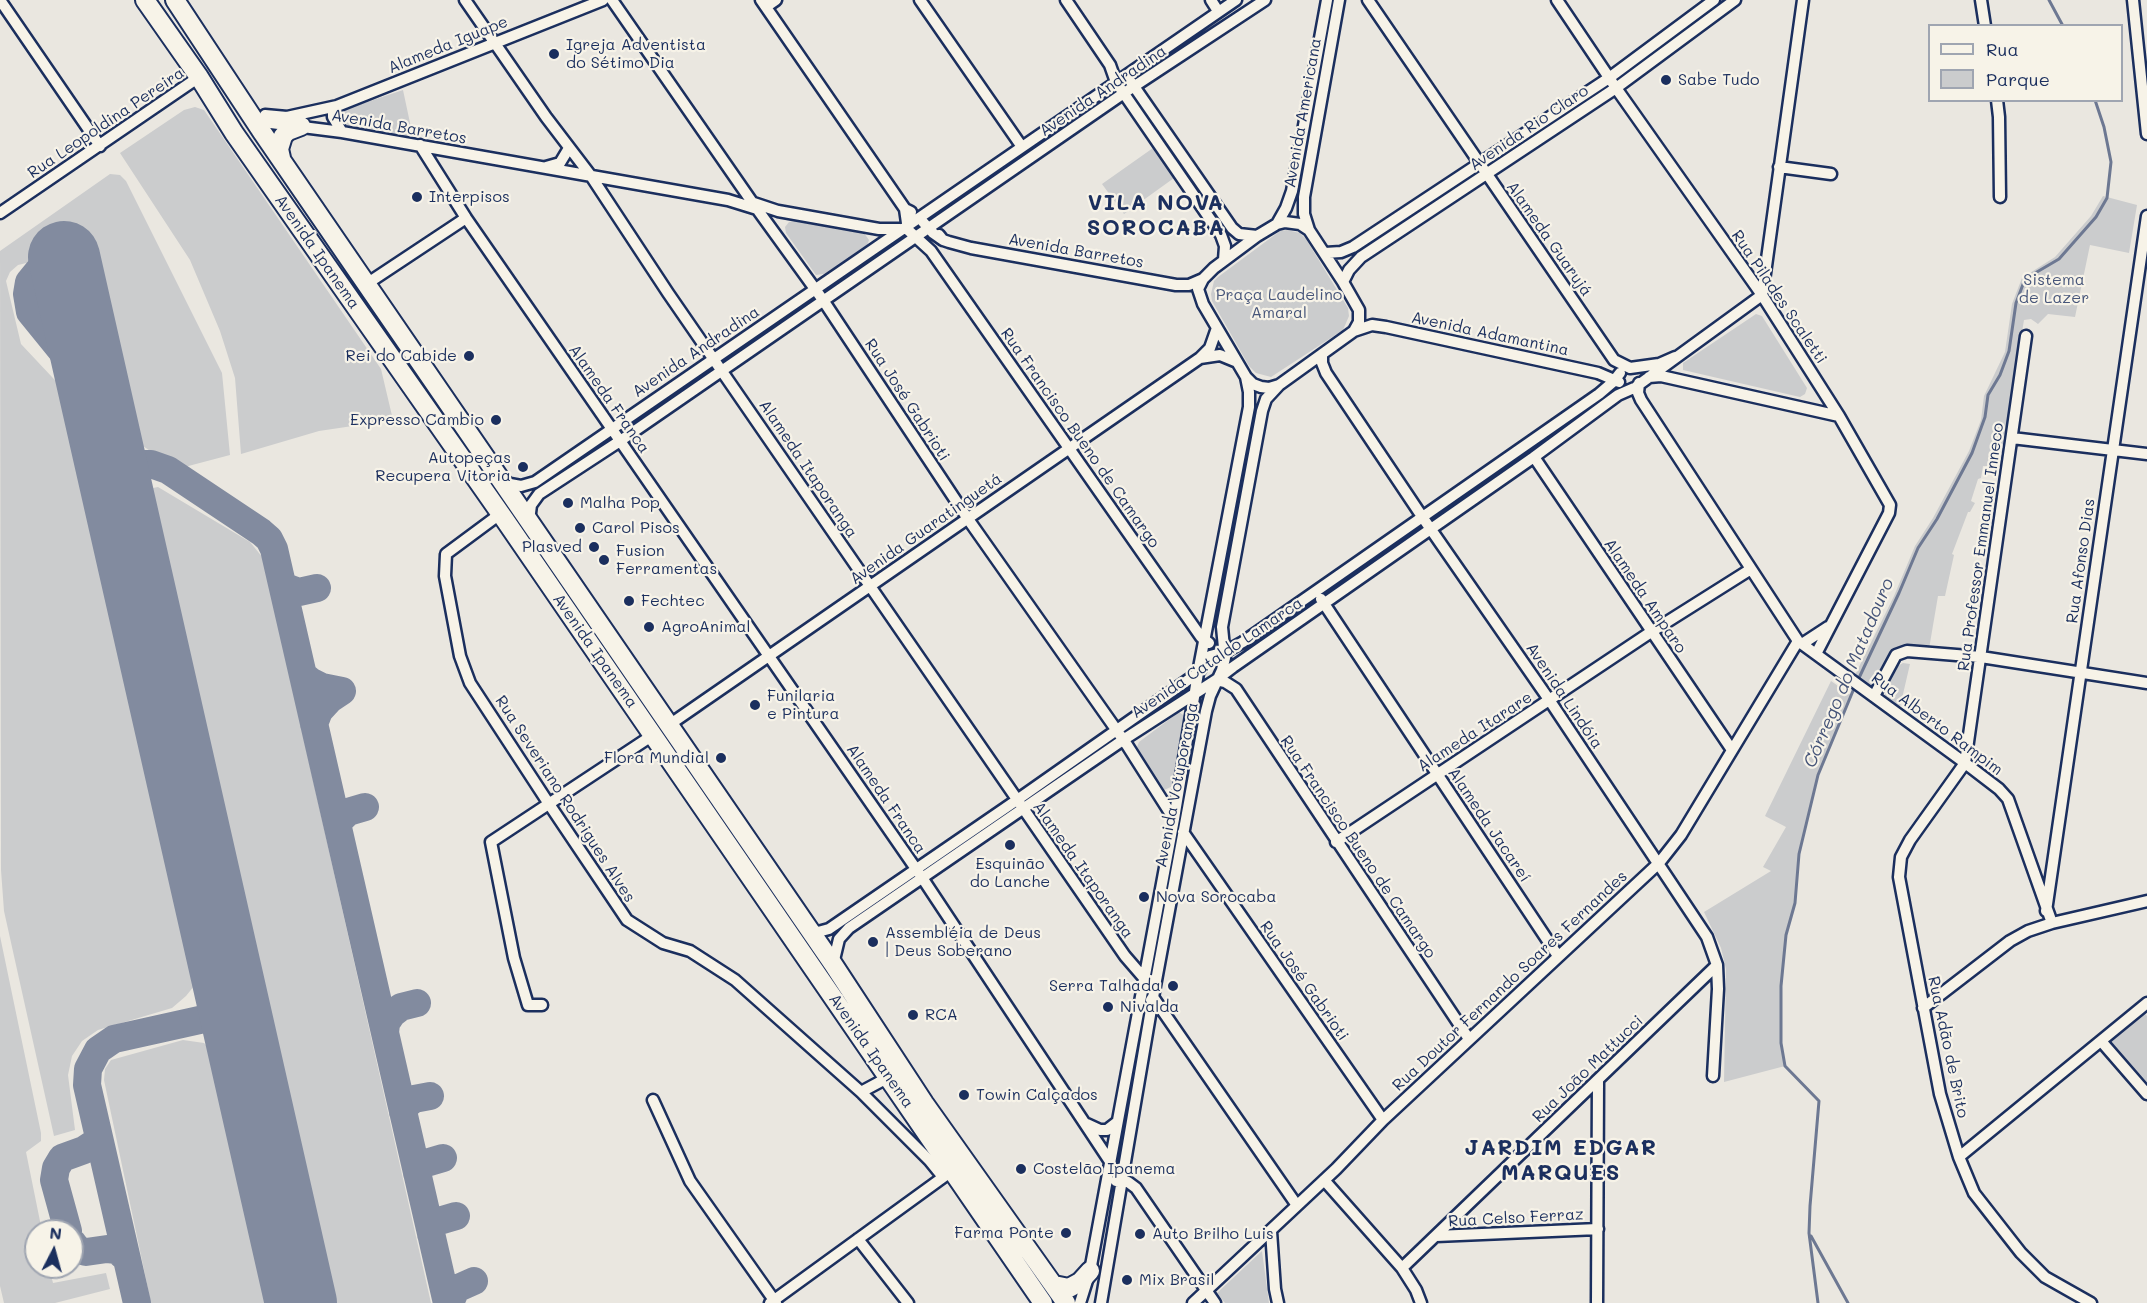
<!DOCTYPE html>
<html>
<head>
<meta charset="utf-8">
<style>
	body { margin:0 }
	#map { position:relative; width:2147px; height:1303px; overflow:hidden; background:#eae7e0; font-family:Mali,sans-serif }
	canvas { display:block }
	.legend { position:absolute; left:1928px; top:24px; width:195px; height:78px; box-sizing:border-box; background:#f7f3e8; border:2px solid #9fa5b1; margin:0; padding:8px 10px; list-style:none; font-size:18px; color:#1b2f5e }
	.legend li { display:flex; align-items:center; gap:12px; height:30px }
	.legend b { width:30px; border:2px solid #9fa5b1 }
	.north { position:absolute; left:24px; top:1219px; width:60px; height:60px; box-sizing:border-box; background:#f7f3e8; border:2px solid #9fa5b1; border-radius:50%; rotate:6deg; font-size:16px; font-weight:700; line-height:24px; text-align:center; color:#1b2f5e }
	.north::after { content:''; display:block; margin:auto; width:21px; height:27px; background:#1b2f5e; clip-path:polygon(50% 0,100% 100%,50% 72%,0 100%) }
</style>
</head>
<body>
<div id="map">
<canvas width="2147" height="1303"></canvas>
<ul class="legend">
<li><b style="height:8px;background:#f7f3e8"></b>Rua</li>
<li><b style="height:16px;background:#cbcccd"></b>Parque</li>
</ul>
<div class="north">N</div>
</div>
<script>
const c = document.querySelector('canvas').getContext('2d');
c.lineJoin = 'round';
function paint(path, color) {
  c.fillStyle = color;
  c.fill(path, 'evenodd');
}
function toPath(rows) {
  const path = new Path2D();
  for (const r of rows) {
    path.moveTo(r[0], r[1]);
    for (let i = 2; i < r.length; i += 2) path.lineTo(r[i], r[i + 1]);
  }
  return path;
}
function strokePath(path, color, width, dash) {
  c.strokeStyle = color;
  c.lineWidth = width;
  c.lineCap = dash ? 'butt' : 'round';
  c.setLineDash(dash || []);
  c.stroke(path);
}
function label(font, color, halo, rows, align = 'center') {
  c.font = font + ' Mali,sans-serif';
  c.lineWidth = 4.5;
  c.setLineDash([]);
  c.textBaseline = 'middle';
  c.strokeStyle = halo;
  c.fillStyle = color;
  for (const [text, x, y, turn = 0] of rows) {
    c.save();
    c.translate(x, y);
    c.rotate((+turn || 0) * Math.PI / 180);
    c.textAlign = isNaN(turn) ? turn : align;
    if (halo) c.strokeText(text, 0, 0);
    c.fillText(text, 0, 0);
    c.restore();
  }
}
const green = toPath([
	[403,90,413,137,350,128,341,121,342,114,346,109],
	[195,107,204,110,381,369,393,420,319,431,241,454,235,378,220,331,190,260,120,153,184,110],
	[1153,148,1174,178,1124,214,1102,184],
	[110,174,120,175,126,181,222,373,230,455,177,469,134,440,115,404,80,250,18,265,10,272,6,281,21,344,67,393,198,981,186,996,172,1008,98,1030,82,1041,72,1056,68,1075,75,1130,54,1136,4,911,1,870,0,251],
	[2103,196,2137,205,2129,253,2090,245,2075,317,2048,314,2038,324,2031,319,2024,320,2003,444,1998,445,1995,467,1983,466,1981,478,1978,479,1971,501,1975,503,1970,512,1968,512,1952,554,1954,555,1945,596,1938,596,1929,649,1906,647,1898,648,1873,687,1870,688,1854,677,1894,596,1915,546,1933,518,1969,451,1981,420,1984,396,2005,352,2012,304,2022,278,2055,257,2091,216],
	[795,221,864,233,869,240,867,246,829,273,816,275,786,233,785,227,789,222],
	[1287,230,1300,233,1306,239,1348,308,1349,316,1343,330,1271,377,1256,373,1249,366,1212,301,1211,294,1214,281,1218,277,1280,231],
	[1756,314,1762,316,1807,388,1805,394,1800,397,1683,370,1683,363],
	[158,487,250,542,263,558,431,1303,320,1303,139,506,141,495,148,489],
	[1903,663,1910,664,1900,707,1886,699,1885,695,1896,667],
	[1831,681,1851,695,1818,775,1799,854,1795,903,1786,937,1781,986,1781,1043,1785,1066,1724,1082,1726,969,1721,948,1704,912,1771,871,1763,867,1786,827,1765,816],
	[1179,712,1186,717,1173,786,1164,790,1138,754,1137,747,1139,742],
	[0,936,41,1133,41,1141,26,1152,42,1231,36,1231,36,1267,49,1267,53,1283,106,1273,110,1289,55,1303,4,1303,0,1286],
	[2145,1014,2147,1016,2147,1088,2110,1042],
	[183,1040,204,1043,213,1052,272,1303,151,1303,104,1080,105,1069,111,1060],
	[1262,1251,1269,1303,1225,1303,1217,1293]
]);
const stream = toPath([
	[2049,0,2063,26],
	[1858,680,1899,593,1918,548,1937,519,1972,453,1985,417,1988,395,2000,375,2009,351,2016,303,2025,279,2059,259,2096,217,2107,198,2111,162,2104,127,2095,100],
	[1811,1236,1848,1303],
	[1818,1303,1809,1233,1810,1206,1819,1101,1785,1066,1781,1043,1781,986,1786,935,1795,903,1799,854,1818,775,1855,686]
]);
const taxiway = toPath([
	[85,352,85,295,77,276,66,266,53,265,38,271,29,282,27,294,30,312,82,376,97,402],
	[119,501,125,479,132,470,142,464,151,464,168,470,261,532,269,539,274,549,447,1303],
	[283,586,299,592,317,588],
	[303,675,310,681,322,687,342,691,330,699,319,711,314,724],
	[337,823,348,812,365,807],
	[213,1017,226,1020,239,1032],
	[385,1033,386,1023,392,1014,401,1007,417,1003],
	[403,1112,406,1105,414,1099,430,1096],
	[417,1173,420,1167,426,1163,443,1158],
	[68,1231,54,1180,56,1168,62,1158,84,1150,99,1140],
	[431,1234,433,1226,439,1221,456,1216],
	[72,1242,78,1250,86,1252,107,1249,117,1250,127,1259],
	[137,1303,87,1085,88,1069,98,1050,114,1039,213,1017,221,1011,227,1001,230,990],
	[450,1303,456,1289,474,1281]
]);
const runway = toPath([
	[64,257,301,1303]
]);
const minor = toPath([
	[0,0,100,146],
	[465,0,546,117,591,176,668,293,1125,956,1144,978,1150,980,1155,986],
	[612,0,752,202,823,300,968,519,1127,745,1174,819],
	[761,0,905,209,911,212],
	[920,0,1022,147],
	[1066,0,1110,65,1116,82,1221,235,1225,246,1224,260],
	[1211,0,1218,11],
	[1368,0,1614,360,1630,368,1659,364,1675,357],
	[1557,0,1616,88,1762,295,1839,416,1890,505,1889,513,1816,654],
	[1981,0,1985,26],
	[2133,0,2147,134],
	[766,7,776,0],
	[1131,82,1232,228,1239,234,1257,236],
	[1997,100,1999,117,2000,197],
	[337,106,333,112,333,117,342,132],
	[265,115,287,117,337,106,603,0],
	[255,121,342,132,728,200,757,209],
	[420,145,466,218,923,879,1109,1160],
	[546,167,560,163,569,148],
	[1779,167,1831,174],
	[754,203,778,211,879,229,900,229],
	[905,209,908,230,931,251,1201,637,1209,643],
	[0,213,199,77],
	[923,222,933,233,943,240],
	[1285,222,1300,224,1309,230,1343,282,1359,310,1359,322,1354,331,1279,385,1269,388,1261,387,1253,384,1246,377,1203,304,1198,289,1203,279,1214,268,1257,236,1277,224,1285,222],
	[1277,224,1286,208,1292,191,1327,0],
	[1309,230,1304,214,1304,197,1339,0],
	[939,235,943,240,949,242,971,248,1176,285,1189,285,1203,279],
	[1325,253,1341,252,1353,247,1609,78,1714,0],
	[1343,282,1349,270,1361,257,1616,88,1735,0],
	[368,283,466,218],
	[1354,331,1372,325,1386,327,1598,373,1619,382],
	[2026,336,1965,763,1910,840,1901,857,1899,877,1940,1094,1959,1157,1974,1193,2021,1253,2045,1277,2091,1303],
	[1322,354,1322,363,1326,373,1423,518,1550,701,1707,937,1717,965,1718,989,1713,1076],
	[1200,358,1220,355,1237,362],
	[1649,377,1661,376,1670,378,1839,416],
	[1639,383,1638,393,1641,400,1798,641,1965,763,1999,789,2008,799,2052,923],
	[1637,386,1762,295,1803,0],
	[2012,438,2147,454],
	[1534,457,1732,750],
	[503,480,510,484,521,486,535,482,1236,0],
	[500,514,446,554,445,576,460,656,470,683,549,804,627,920,663,943,690,951,735,980,861,1092,930,1161,943,1177],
	[529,521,531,505,539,494,620,441,1124,93,1265,0],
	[1321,599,1558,956],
	[1802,644,1828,627],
	[1216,680,1225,682,1236,689,1469,1039],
	[1874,696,1896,655,1907,651,1981,657,2147,683],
	[669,725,1200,358,1210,348,1217,328],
	[1183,832,1383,1120],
	[1336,842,1651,632,1751,569],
	[2046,911,2147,216],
	[808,928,818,932,829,929,1017,800,1198,673,1210,656,1225,652,1243,642,1599,394,1613,382,1620,373],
	[833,964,839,939,849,928,1123,740,1216,680,1233,667,1534,457,1618,395,1634,388],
	[1151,1000,1153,997,1296,1204],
	[542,1005,528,1005,514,958,491,842,653,735],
	[1923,1008,2010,941,2028,931,2052,923,2147,901],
	[2101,1041,2147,1094],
	[861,1092,889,1077],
	[653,1100,690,1181,776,1303],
	[1087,1124,1100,1130,1107,1130,1116,1123],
	[1959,1157,2147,1003],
	[1324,1180,1402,1268,1416,1290,1421,1303],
	[1116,1181,1128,1182,1136,1188,1215,1303],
	[1271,1231,1275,1289,1278,1303],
	[1436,1236,1598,1229],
	[858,1239,908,1303],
	[1402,1268,1717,965],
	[770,1303,949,1173],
	[1080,1303,1090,1271,1174,819,1198,673,1249,407,1249,392,1246,377],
	[1101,1303,1155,986,1206,711,1210,696,1222,670,1225,658,1222,627,1262,411,1266,399,1279,385],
	[1193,1303,1336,1169,1383,1120,1659,863,1681,835,1798,641],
	[1597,1303,1598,1081]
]);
const primary = toPath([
	[145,0,199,77,234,133,505,520,1043,1303],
	[175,0,262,132,833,964,924,1103,1066,1303],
	[281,158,279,149,283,136,288,131,301,126],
	[1054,1285,1069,1288,1080,1282,1090,1271]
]);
const markers = [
	[554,54,6,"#1b2f5e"],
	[1666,80,6,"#1b2f5e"],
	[417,197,6,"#1b2f5e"],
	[469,356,6,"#1b2f5e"],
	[496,420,6,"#1b2f5e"],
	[523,467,6,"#1b2f5e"],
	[568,503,6,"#1b2f5e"],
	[580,528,6,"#1b2f5e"],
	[594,547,6,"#1b2f5e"],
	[604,560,6,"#1b2f5e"],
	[629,601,6,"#1b2f5e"],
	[649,627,6,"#1b2f5e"],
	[755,705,6,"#1b2f5e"],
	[721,758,6,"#1b2f5e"],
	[1010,845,6,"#1b2f5e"],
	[1144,897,6,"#1b2f5e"],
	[873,942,6,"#1b2f5e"],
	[1173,986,6,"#1b2f5e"],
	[1108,1007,6,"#1b2f5e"],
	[913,1015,6,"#1b2f5e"],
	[964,1095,6,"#1b2f5e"],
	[1021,1169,6,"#1b2f5e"],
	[1066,1233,6,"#1b2f5e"],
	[1140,1234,6,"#1b2f5e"],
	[1127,1280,6,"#1b2f5e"]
];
const streetNames = [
	["Alameda Iguape",448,45,-22],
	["Avenida Andradina",1103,91,-34],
	["Avenida Americana",1303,113,-80],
	["Rua Leopoldina Pereira",106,123,-34],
	["Avenida Barretos",399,127,10],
	["Avenida Rio Claro",1529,128,-34],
	["Alameda Guarujá",1549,239,55],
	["Avenida Barretos",1076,251,10],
	["Avenida Ipanema",317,252,55],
	["Rua Pilades Scaletti",1779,297,56],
	["Avenida Adamantina",1490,334,12],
	["Avenida Andradina",696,352,-34],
	["Alameda Franca",609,399,55],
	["Rua José Gabrioti",907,400,57],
	["Rua Francisco Bueno de Camargo",1080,438,55],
	["Alameda Itaporanga",808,469,56],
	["Avenida Guaratinguetá",926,529,-35],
	["Rua Professor Emmanuel Inneco",1981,547,-82],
	["Rua Afonso Dias",2081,561,-82],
	["Alameda Amparo",1645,596,56],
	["Avenida Ipanema",595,651,55],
	["Avenida Cataldo Lamarca",1217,658,-34],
	["Avenida Lindóia",1564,696,56],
	["Rua Alberto Rampim",1937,724,37],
	["Alameda Itarare",1475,732,-33],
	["Avenida Votuporanga",1177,785,-79],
	["Rua Severiano Rodrigues Alves",565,799,57],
	["Alameda Franca",886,799,56],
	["Alameda Jacareí",1489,825,56],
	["Rua Francisco Bueno de Camargo",1358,847,56],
	["Alameda Itaporanga",1083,870,55],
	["Rua José Gabrioti",1304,981,55],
	["Rua Doutor Fernando Soares Fernandes",1510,981,-43],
	["Rua Adão de Brito",1948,1047,78],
	["Avenida Ipanema",871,1051,55],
	["Rua João Mattucci",1588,1069,-44],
	["Rua Celso Ferraz",1516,1218,-3]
];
const poiNames = [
	["Igreja Adventista",566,45],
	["do Sétimo Dia",566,63],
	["Sabe Tudo",1678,80],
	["Interpisos",429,197],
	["Rei do Cabide",457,356,"right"],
	["Expresso Cambio",484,420,"right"],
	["Autopeças",511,458,"right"],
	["Recupera Vitoria",511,476,"right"],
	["Malha Pop",580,503],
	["Carol Pisos",592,528],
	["Plasved",582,547,"right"],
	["Fusion",616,551],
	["Ferramentas",616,569],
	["Fechtec",641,601],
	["AgroAnimal",661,627],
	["Funilaria",767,696],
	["e Pintura",767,714],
	["Flora Mundial",709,758,"right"],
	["Esquinão",1010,864,"center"],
	["do Lanche",1010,882,"center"],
	["Nova Sorocaba",1156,897],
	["Assembléia de Deus",885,933],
	["| Deus Soberano",885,951],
	["Serra Talhada",1161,986,"right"],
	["Nivalda",1120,1007],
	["RCA",925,1015],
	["Towin Calçados",976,1095],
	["Costelão Ipanema",1033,1169],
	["Farma Ponte",1054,1233,"right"],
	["Auto Brilho Luis",1152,1234],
	["Mix Brasil",1139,1280]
];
const parkNames = [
	["Sistema",2054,280],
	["de Lazer",2054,298],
	["Praça Laudelino",1279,295],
	["Amaral",1279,313]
];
const waterNames = [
	["Córrego do Matadouro",1849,673,-67]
];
const districtNames = [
	["VILA NOVA",1156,203],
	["SOROCABA",1156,228],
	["JARDIM EDGAR",1561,1148],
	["MARQUES",1561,1173]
];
paint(green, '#cbcccd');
strokePath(stream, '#6d7892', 3);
strokePath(taxiway, '#828b9f', 28);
strokePath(runway, '#828b9f', 72);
strokePath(minor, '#1b2f5e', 15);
strokePath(primary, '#1b2f5e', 22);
strokePath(minor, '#f7f3e8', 10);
strokePath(primary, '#f7f3e8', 18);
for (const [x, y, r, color] of markers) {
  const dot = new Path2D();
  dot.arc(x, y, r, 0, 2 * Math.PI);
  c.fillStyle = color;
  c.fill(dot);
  strokePath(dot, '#f7f3e8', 2);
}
label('16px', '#1b2f5e', '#f7f3e8', streetNames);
label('16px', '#1b2f5e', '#f7f3e8', poiNames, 'left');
label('16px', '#47567a', '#f7f3e8', parkNames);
label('italic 18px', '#445378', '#f7f3e8', waterNames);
c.letterSpacing = '1.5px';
label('bold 22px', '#1b2f5e', '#f7f3e8', districtNames);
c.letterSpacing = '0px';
</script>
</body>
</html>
